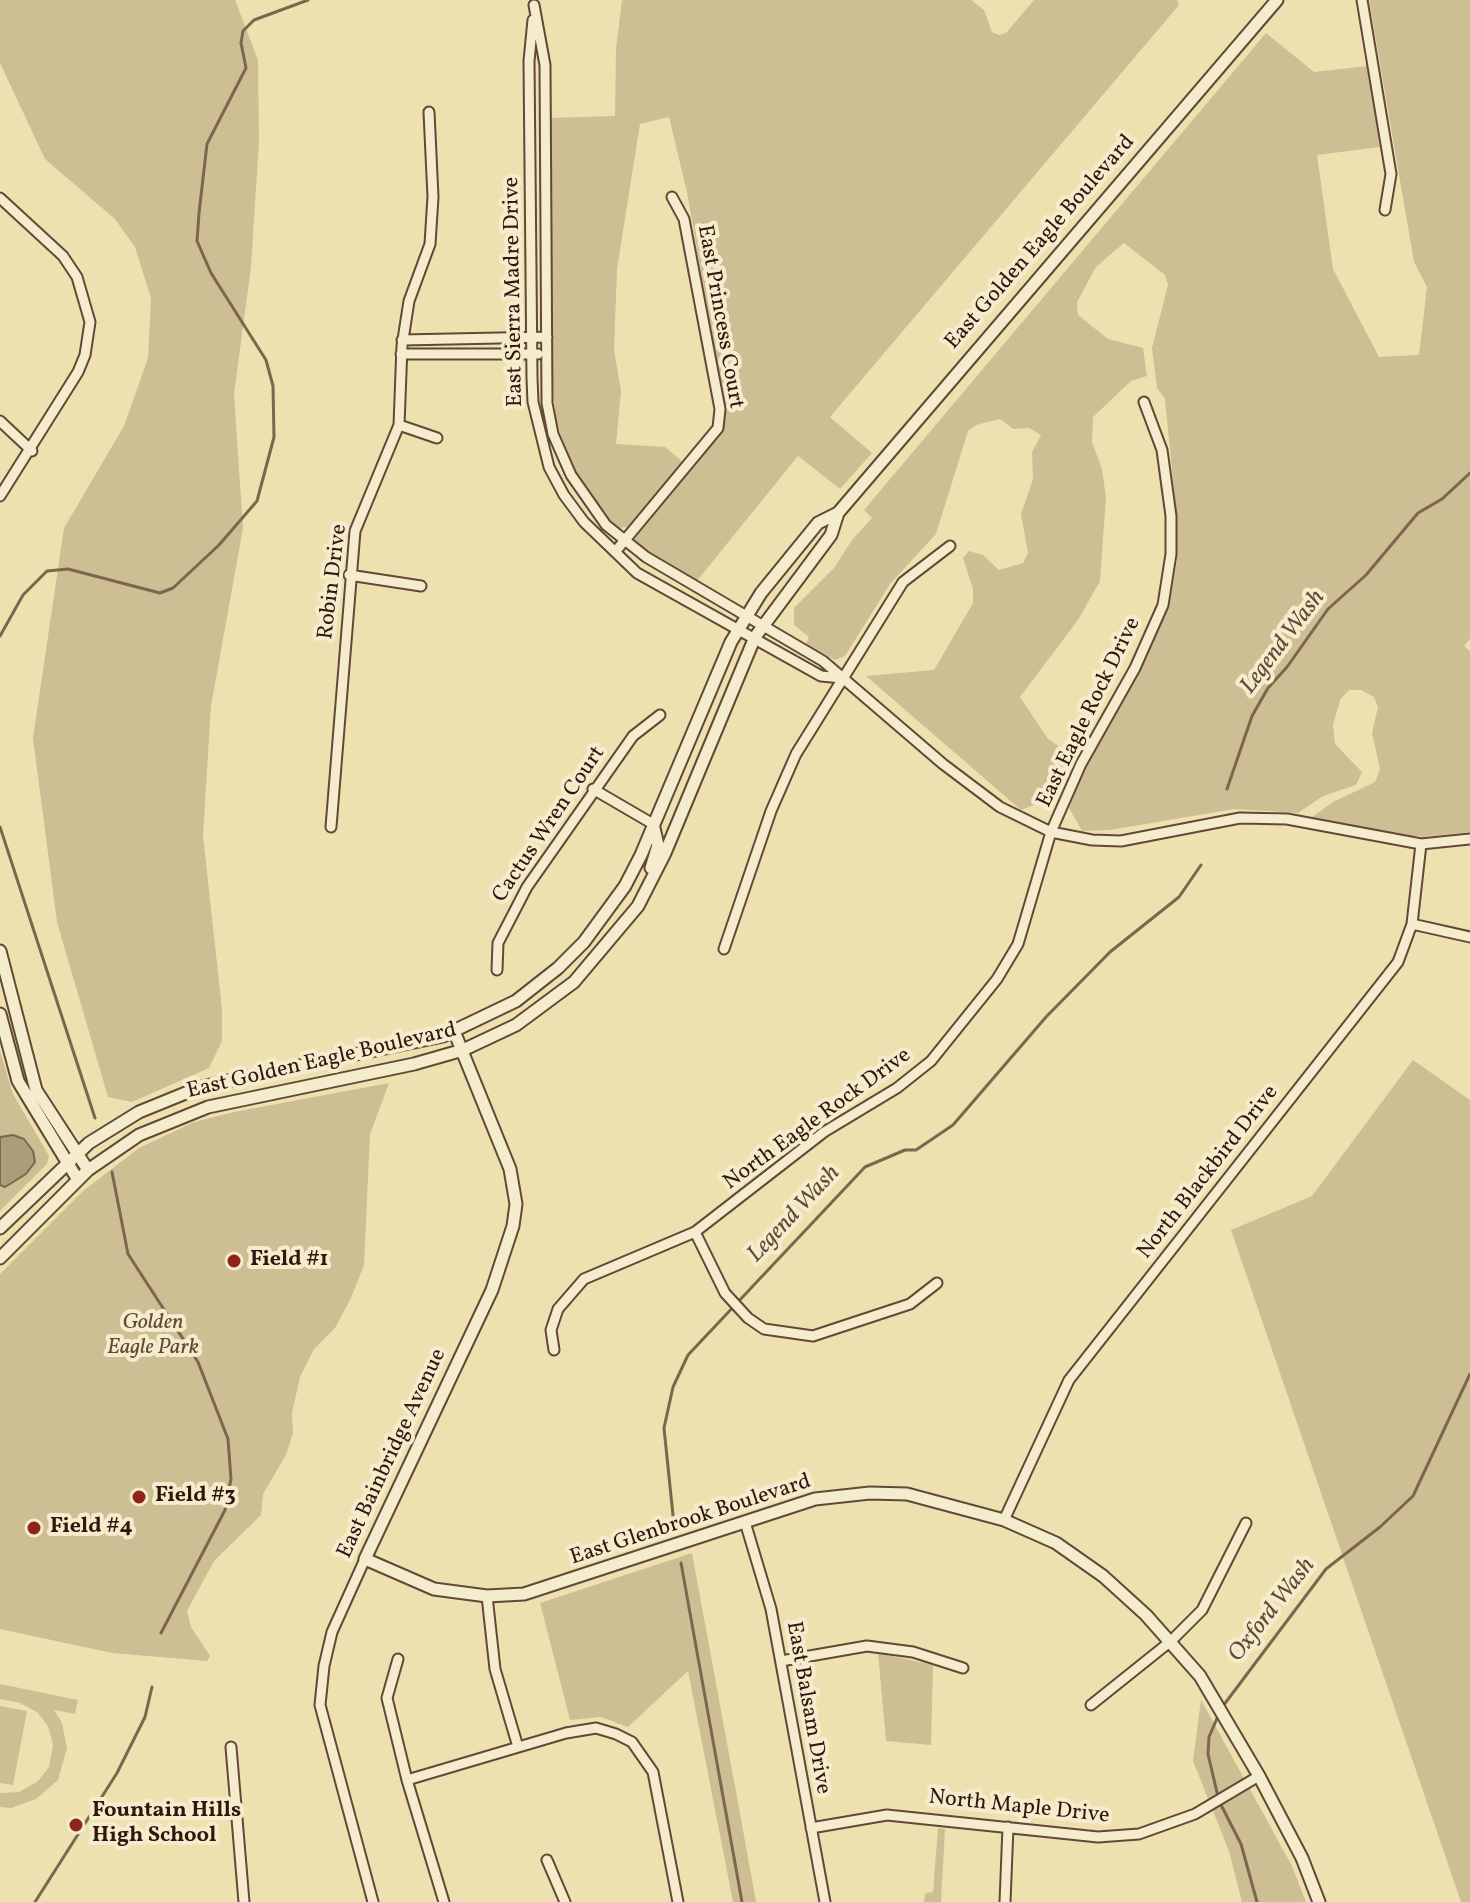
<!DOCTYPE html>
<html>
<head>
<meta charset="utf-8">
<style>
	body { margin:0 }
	canvas { display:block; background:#eee1b0 }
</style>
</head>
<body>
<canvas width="1470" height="1902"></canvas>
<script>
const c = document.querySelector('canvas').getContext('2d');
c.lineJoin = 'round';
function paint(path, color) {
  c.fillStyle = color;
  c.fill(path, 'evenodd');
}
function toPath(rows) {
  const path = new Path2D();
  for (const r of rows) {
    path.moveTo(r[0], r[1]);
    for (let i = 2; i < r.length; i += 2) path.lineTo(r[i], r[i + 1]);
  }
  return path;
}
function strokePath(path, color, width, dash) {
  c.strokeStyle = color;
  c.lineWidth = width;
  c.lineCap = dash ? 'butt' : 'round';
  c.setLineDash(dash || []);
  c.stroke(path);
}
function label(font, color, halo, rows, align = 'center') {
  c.font = font + ' Vollkorn,serif';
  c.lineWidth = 8;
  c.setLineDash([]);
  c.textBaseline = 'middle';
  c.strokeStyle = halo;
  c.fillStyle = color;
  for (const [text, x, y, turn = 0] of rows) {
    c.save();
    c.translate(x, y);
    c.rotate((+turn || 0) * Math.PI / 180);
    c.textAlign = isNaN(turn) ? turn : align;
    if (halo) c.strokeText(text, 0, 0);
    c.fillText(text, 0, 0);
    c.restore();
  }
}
const green = toPath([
	[0,0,235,0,258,60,259,141,251,267,234,394,243,528,211,706,203,836,222,1009,222,1041,209,1068,132,1102,108,1097,57,922,33,738,64,528,124,426,148,358,151,298,135,247,115,219,45,159,0,63],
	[622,0,971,0,984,10,992,32,999,35,1006,33,1034,0,1177,0,1179,5,830,417,872,453,840,489,798,456,696,582,643,550,634,540,718,437,723,421,724,404,687,192,669,117,640,124,617,269,614,350,621,391,616,444,665,447,683,462,628,527,616,528,580,482,565,451,556,418,552,384,549,118,615,116,616,49],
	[1369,0,1470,0,1470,639,1464,646,1470,651,1470,832,1424,837,1383,834,1312,817,1333,802,1375,782,1380,769,1372,733,1378,707,1374,697,1361,690,1349,690,1340,700,1333,725,1335,744,1362,772,1356,785,1323,796,1298,813,1234,809,1110,830,1082,831,1069,808,1080,779,1139,673,1169,606,1177,560,1177,520,1165,399,1157,388,1152,348,1168,285,1165,275,1124,243,1096,267,1077,302,1078,315,1108,339,1143,348,1147,376,1131,381,1093,417,1092,442,1102,469,1106,498,1100,581,1078,620,1020,697,1048,739,1069,753,1046,800,1021,810,866,676,934,670,973,603,973,589,963,558,969,551,983,555,999,570,1023,563,1028,553,1021,514,1033,479,1032,452,1041,435,1029,428,1013,429,1000,419,976,425,968,431,936,534,890,584,845,656,835,660,806,644,809,637,794,625,794,608,834,568,852,540,872,518,864,510,1266,33,1314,72,1368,66,1380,147,1317,155,1333,269,1379,357,1419,355,1427,287,1414,262],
	[0,1051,13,1094,49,1156,47,1164,0,1211],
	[1413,1060,1470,1100,1470,1902,1461,1902,1231,1230,1312,1196],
	[389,1083,370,1134,364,1265,351,1298,335,1328,314,1349,300,1377,292,1413,293,1433,286,1455,263,1494,261,1515,214,1561,187,1611,191,1627,210,1656,207,1661,112,1653,0,1629,0,1274,83,1191,139,1148,194,1122,234,1112],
	[692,1553,741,1819,756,1902,733,1902,688,1671,628,1727,601,1717,570,1720,540,1603],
	[878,1653,933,1665,931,1745,886,1741],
	[0,1684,78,1700,75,1714,54,1710,62,1723,67,1748,58,1780,36,1799,11,1808,0,1807,0,1793,19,1792,38,1781,49,1767,53,1745,48,1726,37,1712,20,1703,0,1699],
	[1201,1700,1292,1866,1306,1902,1242,1902,1229,1851,1193,1761],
	[0,1706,27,1711,13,1785,0,1783],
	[938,1828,945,1829,941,1902,924,1902,925,1893,933,1892]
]);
const water = toPath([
	[13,1135,24,1139,33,1151,35,1162,26,1174,5,1187,0,1185,0,1137,13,1135]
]);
const stream = toPath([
	[0,636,23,595,47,571,68,569,160,593,173,588,219,545,257,501,274,437,273,386,266,360,211,273,197,241,199,213,207,144,246,68,241,43,243,31,254,20,308,0],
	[1227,789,1252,716,1268,688,1287,667,1328,609,1366,575,1418,513,1442,499,1470,473],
	[0,827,95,1118],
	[112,1172,128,1254,198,1362,228,1439,231,1479,225,1510,161,1633],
	[674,1525,664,1428,673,1387,688,1355,865,1167,905,1150,916,1150,953,1125,1046,1017,1110,952,1179,897,1201,865],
	[681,1563,742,1902],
	[1223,1706,1326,1569,1380,1527,1413,1496,1470,1374],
	[1218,1716,1209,1737,1208,1754,1219,1801,1241,1844,1257,1902],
	[35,1902,117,1773,145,1717,152,1687]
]);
const minor = toPath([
	[1362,0,1391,174,1385,210],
	[534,5,545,65,547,403,553,434,571,475,606,525,646,557,823,661,943,764,1000,807,1051,832,1092,840,1121,841,1240,818,1287,819,1421,844,1470,839],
	[533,20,529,61,532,378,533,402,549,467,564,495,584,522,637,573,821,676,842,678],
	[0,198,63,256,77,277,90,322,85,355,78,372,0,496],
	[402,340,547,337],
	[401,354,538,354],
	[0,421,32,451],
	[399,425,437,438],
	[615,552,718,428,720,409,684,219,672,197],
	[349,575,421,586],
	[593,789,653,824],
	[331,827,355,531,399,425,402,346,409,301,430,244,433,197,429,112],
	[1412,924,1470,937],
	[724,949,771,811,796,754,903,582,950,546],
	[497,970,498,943,527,887,633,736,660,715],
	[695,1232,725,1293,748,1318,764,1329,813,1336,910,1304,937,1283],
	[554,1350,551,1330,558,1309,584,1279,695,1232,824,1132,897,1088,931,1061,997,979,1018,944,1051,832,1081,764,1135,668,1163,605,1171,554,1171,516,1162,450,1144,402],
	[1004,1520,1069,1380,1398,962,1412,924,1421,844],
	[745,1522,771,1609,825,1902],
	[365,1559,332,1632,324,1666,320,1705,373,1902],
	[487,1596,495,1669,518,1747],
	[398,1659,387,1698,407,1780,444,1902],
	[781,1661,867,1646,913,1652,963,1668],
	[1091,1705,1171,1641,1202,1610,1246,1523],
	[231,1747,244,1902],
	[407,1780,566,1733,596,1728,616,1734,632,1742,653,1772,678,1902],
	[811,1828,887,1815,1098,1837,1139,1834,1195,1814,1259,1776],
	[547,1860,565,1902],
	[1005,1902,1008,1827]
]);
const tertiary = toPath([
	[651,868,658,845,653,824],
	[0,951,36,1090,88,1170],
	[0,1014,18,1081,78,1180],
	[454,1031,510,1169,516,1204,513,1226,492,1290,365,1559,434,1589,487,1596,524,1594,815,1499,870,1493,907,1494,1004,1520,1056,1543,1103,1576,1146,1615,1200,1676,1259,1776,1302,1858,1319,1902],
	[0,1228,89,1143,139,1112,198,1088,232,1080,443,1036,516,1001,558,968,584,942,625,886,641,855,731,642,761,593,818,523,838,513,1277,0],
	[0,1258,88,1170,139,1135,208,1107,414,1064,463,1050,516,1025,574,982,638,906,665,853,755,637,831,535,838,513]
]);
const markers = [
	[234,1261,8,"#8f2418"],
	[139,1497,8,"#8f2418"],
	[34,1528,8,"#8f2418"],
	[76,1825,8,"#8f2418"]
];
const streetNames = [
	["East Golden Eagle Boulevard",1041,243,-49],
	["East Sierra Madre Drive",515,292,-91],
	["East Princess Court",719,317,80],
	["Robin Drive",334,582,-83],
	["East Eagle Rock Drive",1090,713,-64],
	["Cactus Wren Court",550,825,-56],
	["East Golden Eagle Boulevard",322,1062,-13],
	["North Eagle Rock Drive",818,1120,-36],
	["North Blackbird Drive",1209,1173,-52],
	["East Bainbridge Avenue",393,1454,-65],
	["East Glenbrook Boulevard",691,1521,-18],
	["East Balsam Drive",807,1708,80],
	["North Maple Drive",1019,1808,6]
];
const poiNames = [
	["Field #1",250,1261],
	["Field #3",155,1497],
	["Field #4",50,1528],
	["Fountain Hills",92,1812],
	["High School",92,1837]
];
const parkNames = [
	["Golden",153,1324],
	["Eagle Park",153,1349]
];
const waterNames = [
	["Legend Wash",1284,643,-53],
	["Legend Wash",795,1215,-47],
	["Oxford Wash",1273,1611,-52]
];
paint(green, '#cebe94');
paint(water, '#ad9c79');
strokePath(water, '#7b664e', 2);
strokePath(stream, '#7b664e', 3);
strokePath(minor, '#604936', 13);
strokePath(tertiary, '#604936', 15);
strokePath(minor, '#f4eccc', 9);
strokePath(tertiary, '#f4eccc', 11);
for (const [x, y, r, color] of markers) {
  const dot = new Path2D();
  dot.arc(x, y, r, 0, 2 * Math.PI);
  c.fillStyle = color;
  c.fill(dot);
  strokePath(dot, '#f4eccc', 3);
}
label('22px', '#30160d', '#f4eccc', streetNames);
label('bold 22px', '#30160d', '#f4eccc', poiNames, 'left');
label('italic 22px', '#5f4836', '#f4eccc', parkNames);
label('italic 24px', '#624c38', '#f4eccc', waterNames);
</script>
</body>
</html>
